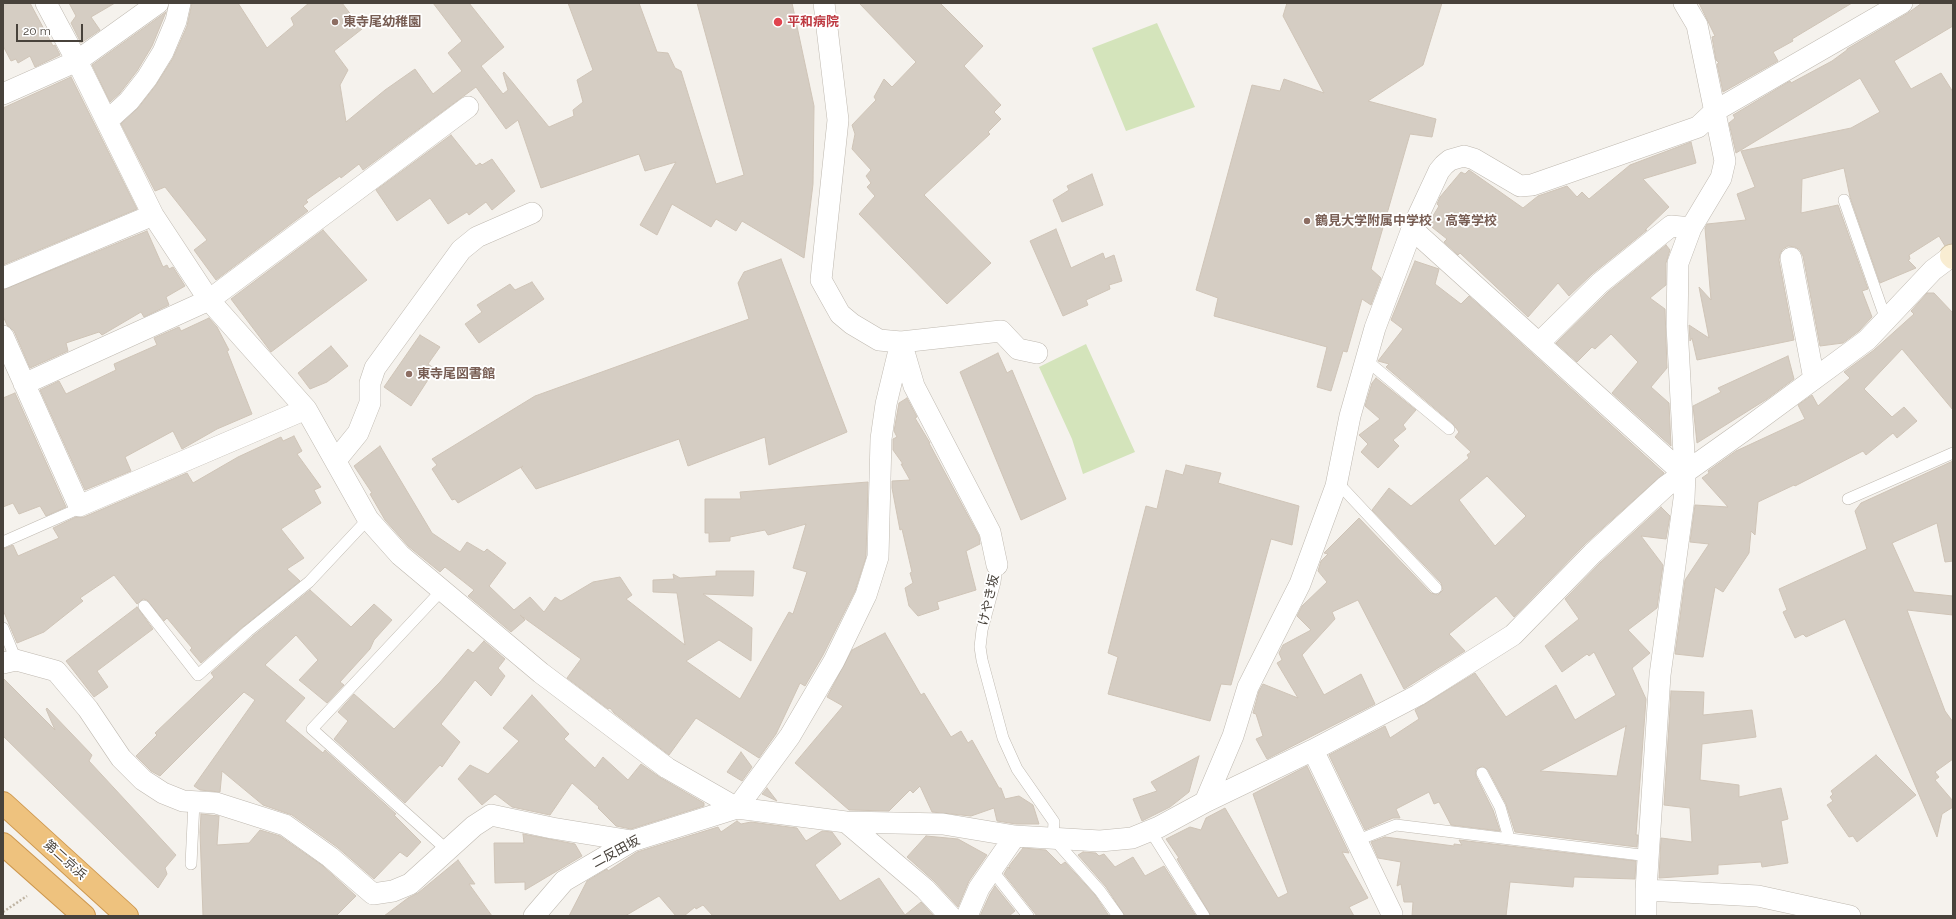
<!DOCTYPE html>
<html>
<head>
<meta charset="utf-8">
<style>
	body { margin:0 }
	#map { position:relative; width:1956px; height:919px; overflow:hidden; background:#f5f2ed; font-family:Raleway,sans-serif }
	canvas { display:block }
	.frame { position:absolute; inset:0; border:4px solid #48423b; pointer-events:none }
	.scale { position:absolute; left:16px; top:24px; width:67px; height:18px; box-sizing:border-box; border:2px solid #48423b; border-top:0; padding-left:5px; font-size:12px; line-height:14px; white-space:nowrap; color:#48423b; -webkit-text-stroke:3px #fff; paint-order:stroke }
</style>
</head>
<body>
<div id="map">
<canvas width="1956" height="919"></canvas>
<div class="frame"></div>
<div class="scale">20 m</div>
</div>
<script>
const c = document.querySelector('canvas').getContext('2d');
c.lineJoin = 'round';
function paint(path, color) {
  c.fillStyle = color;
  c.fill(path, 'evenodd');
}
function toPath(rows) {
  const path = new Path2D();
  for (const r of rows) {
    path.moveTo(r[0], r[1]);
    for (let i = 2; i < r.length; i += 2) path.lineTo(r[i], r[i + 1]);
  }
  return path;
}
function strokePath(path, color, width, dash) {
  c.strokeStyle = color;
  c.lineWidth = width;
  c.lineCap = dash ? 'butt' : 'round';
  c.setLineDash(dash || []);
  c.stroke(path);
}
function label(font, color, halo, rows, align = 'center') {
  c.font = font + ' Raleway,"Noto Sans JP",sans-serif';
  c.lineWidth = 3.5;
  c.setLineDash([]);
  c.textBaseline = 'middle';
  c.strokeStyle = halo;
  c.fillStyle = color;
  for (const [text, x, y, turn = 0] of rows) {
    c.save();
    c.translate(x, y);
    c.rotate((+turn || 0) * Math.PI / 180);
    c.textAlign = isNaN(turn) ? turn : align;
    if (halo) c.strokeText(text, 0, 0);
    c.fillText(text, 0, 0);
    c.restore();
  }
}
const green = toPath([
	[1157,23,1195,107,1126,131,1092,48],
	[1086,344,1135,452,1083,474,1072,439,1039,367]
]);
const building = toPath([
	[3,3,30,3,53,46,55,45,60,55,35,67,30,56,18,63,16,59,11,61,3,46,3,3],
	[69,3,115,3,91,17,100,30,81,43,71,23,76,16,69,3],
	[192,3,238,3,267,48,294,25,291,18,309,3,342,3,362,29,334,51,348,70,340,85,346,122,385,90,415,69,433,94,462,71,448,53,462,41,433,3,469,3,504,47,481,66,503,94,508,90,503,73,504,72,549,127,574,116,573,110,583,102,577,80,593,70,568,3,639,3,657,52,668,53,675,68,681,71,716,184,744,175,697,3,792,3,814,106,813,184,804,258,742,221,736,231,716,219,711,227,672,204,657,235,640,225,676,162,645,171,639,154,541,188,518,120,506,129,476,87,363,170,359,164,341,178,340,176,306,200,308,202,303,206,308,211,216,280,194,250,207,240,165,187,155,191,121,124,138,108,156,85,173,58,187,26,192,3],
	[859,3,940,3,983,46,964,66,1001,105,994,112,1001,119,988,132,990,134,924,195,991,263,947,304,859,214,875,196,867,187,871,183,866,176,871,170,852,149,855,134,852,125,876,100,874,97,884,79,892,87,916,62,859,3],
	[1287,3,1442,3,1423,65,1368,101,1436,119,1432,137,1410,134,1371,269,1381,278,1371,305,1362,299,1347,352,1343,351,1331,391,1317,387,1327,347,1214,316,1218,298,1196,290,1252,85,1280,91,1284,79,1324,93,1283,16,1287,3],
	[1699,3,1852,3,1792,39,1793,41,1773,52,1778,61,1723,92,1717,64,1719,63,1716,60,1712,37,1715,36,1699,3],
	[1922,3,1953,3,1953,26,1894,61,1911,89,1941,73,1953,92,1953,243,1945,246,1939,236,1909,255,1910,259,1908,260,1916,268,1880,283,1850,197,1844,168,1802,179,1801,213,1838,205,1868,289,1862,291,1872,317,1859,331,1843,343,1820,346,1803,256,1800,250,1795,247,1788,246,1783,249,1780,254,1779,260,1794,340,1697,360,1692,338,1690,341,1689,325,1709,338,1699,287,1711,300,1705,228,1707,224,1746,220,1737,194,1755,187,1741,151,1851,128,1880,112,1860,78,1736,153,1729,123,1735,118,1733,115,1790,81,1791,83,1832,61,1847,50,1847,49,1908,13,1922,3],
	[166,12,152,46,137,71,120,93,110,102,92,65,166,12],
	[71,77,137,209,3,265,3,108,71,77],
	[451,135,476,166,480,163,482,165,492,159,515,191,492,210,486,202,469,215,467,212,448,224,430,198,397,221,376,190,451,135],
	[1691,142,1696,163,1643,179,1669,207,1645,230,1647,230,1592,274,1569,296,1558,283,1528,317,1460,253,1458,255,1444,242,1447,239,1428,224,1439,206,1437,204,1440,197,1461,172,1465,174,1469,170,1523,208,1538,196,1567,186,1577,197,1582,192,1589,199,1630,165,1691,142],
	[1092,174,1103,205,1062,222,1053,200,1069,190,1067,186,1092,174],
	[1056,229,1071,268,1103,253,1105,259,1114,255,1122,281,1109,285,1110,289,1086,300,1088,305,1063,316,1030,241,1056,229],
	[323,230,367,280,271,352,231,299,323,230],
	[147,231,163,267,167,265,169,269,173,267,185,286,166,297,169,305,144,317,141,312,102,335,99,332,66,343,68,351,30,368,14,331,7,325,3,316,3,290,147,231],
	[1666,245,1670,250,1666,263,1666,285,1650,298,1665,309,1667,368,1651,387,1669,403,1671,446,1612,393,1638,362,1611,334,1595,349,1592,347,1577,362,1556,343,1608,292,1666,245],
	[781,259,847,432,769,465,765,437,688,466,679,439,536,489,521,468,523,466,458,503,455,499,452,500,432,469,437,465,432,459,535,396,749,319,738,283,744,272,781,259],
	[1415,261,1439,269,1435,284,1461,304,1469,296,1664,473,1584,545,1514,617,1496,596,1449,634,1465,651,1404,689,1358,600,1332,612,1335,619,1302,655,1324,695,1361,674,1375,704,1267,759,1256,739,1263,736,1256,714,1253,713,1259,691,1263,684,1298,698,1277,663,1282,660,1279,653,1283,645,1311,630,1297,616,1302,606,1327,582,1318,571,1321,561,1328,554,1324,553,1359,518,1431,593,1438,595,1443,590,1441,583,1372,510,1389,488,1411,506,1469,458,1467,455,1471,452,1455,437,1459,432,1453,424,1386,367,1389,364,1378,361,1403,329,1391,320,1415,261],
	[1487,476,1526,516,1495,546,1459,500,1487,476],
	[532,282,544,299,479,343,465,324,482,312,477,305,510,284,515,290,532,282],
	[1927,293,1934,293,1953,313,1953,410,1902,349,1864,389,1892,417,1904,407,1917,421,1897,438,1893,433,1866,455,1863,451,1795,486,1794,485,1758,502,1755,535,1751,531,1749,553,1723,592,1715,587,1703,657,1675,654,1685,580,1709,544,1690,542,1695,505,1728,507,1702,478,1709,473,1708,471,1736,451,1805,419,1798,405,1812,395,1818,406,1850,378,1844,372,1874,350,1914,314,1911,311,1927,293],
	[209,318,217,327,229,350,227,351,252,414,217,429,182,449,173,431,125,457,131,471,85,490,40,390,59,381,66,394,116,370,114,364,157,345,154,338,179,327,181,331,209,318],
	[420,335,440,347,428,364,435,369,411,406,384,387,420,335],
	[331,346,348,366,327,382,310,389,298,373,331,346],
	[998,353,1007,373,1012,370,1066,499,1021,520,960,372,998,353],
	[1788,356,1794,379,1767,399,1697,443,1693,406,1721,392,1718,388,1788,356],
	[1376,378,1416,410,1403,425,1406,429,1393,440,1399,446,1378,468,1361,452,1368,444,1359,435,1380,419,1365,406,1372,383,1376,378],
	[15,393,66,507,46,516,40,506,19,514,13,503,3,507,3,398,15,393],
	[907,398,917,417,915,418,930,443,929,443,979,536,980,544,966,551,976,590,937,602,939,609,918,616,909,606,905,588,913,583,910,573,912,572,902,529,900,530,892,488,892,481,910,480,901,464,903,464,893,450,893,439,897,437,894,431,899,403,907,398],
	[294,436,302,451,297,454,321,487,314,490,321,503,281,529,304,558,287,569,300,581,244,626,201,663,190,650,192,648,167,618,164,621,147,600,143,599,137,604,114,575,80,598,83,601,44,632,17,643,3,610,3,549,13,545,18,556,59,538,53,528,76,517,84,517,187,473,193,483,238,457,281,437,283,441,294,436],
	[380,446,432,533,460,552,467,542,484,552,487,549,506,563,489,586,514,610,530,597,544,612,555,597,561,601,593,582,620,577,632,595,626,599,685,645,677,593,653,592,653,580,674,579,673,574,680,578,716,576,716,571,754,571,753,596,703,594,752,628,751,661,719,640,686,661,740,699,789,612,793,614,807,572,793,568,806,524,768,535,765,530,730,537,730,541,709,542,709,533,705,533,705,499,741,499,740,492,868,482,866,557,855,591,823,655,805,686,800,683,776,734,759,758,696,718,669,755,614,713,610,708,608,709,567,678,581,659,520,615,525,620,511,632,468,596,474,590,445,567,440,572,408,546,385,520,370,494,372,493,354,466,380,446],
	[1953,461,1953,561,1945,562,1937,523,1892,543,1914,592,1953,596,1953,615,1907,610,1945,711,1953,722,1953,759,1935,772,1939,777,1935,780,1953,801,1953,807,1942,814,1937,837,1845,619,1806,637,1803,634,1795,638,1783,612,1787,610,1779,589,1867,549,1855,511,1861,503,1953,461],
	[1186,465,1221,473,1218,483,1299,506,1292,545,1271,539,1231,685,1221,684,1210,721,1108,694,1118,657,1108,653,1146,506,1157,509,1166,470,1183,475,1186,465],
	[1661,507,1670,516,1666,539,1641,536,1663,565,1657,608,1628,630,1650,653,1632,668,1646,699,1636,835,1638,835,1637,847,1515,832,1506,804,1488,770,1483,766,1476,769,1476,776,1493,810,1500,831,1451,825,1439,802,1434,804,1429,792,1396,809,1400,818,1393,818,1365,830,1329,755,1385,726,1390,738,1419,719,1415,710,1475,673,1506,717,1556,685,1575,720,1616,695,1594,652,1589,656,1587,654,1562,672,1545,646,1579,619,1565,599,1601,562,1661,507],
	[1626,726,1617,776,1540,771,1626,726],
	[310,590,351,627,374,604,392,620,374,640,370,649,340,682,344,685,327,703,299,680,318,660,296,635,265,665,305,698,285,721,323,753,325,750,396,814,394,815,421,842,407,857,400,852,374,879,337,847,292,815,263,805,222,771,220,792,200,790,194,786,255,700,244,692,160,776,151,771,136,756,157,735,155,733,214,677,211,673,253,636,310,590],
	[137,607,153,629,97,671,108,687,94,697,66,661,137,607],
	[885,633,921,695,924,693,951,737,961,731,968,743,972,740,999,788,1001,788,1005,799,1019,796,1033,805,1039,824,1016,824,997,821,994,808,971,816,932,812,920,786,913,793,910,790,889,811,849,810,795,763,843,706,827,697,852,650,885,633],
	[484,641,505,659,498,668,505,676,491,696,475,680,441,724,460,742,442,767,440,765,405,803,334,739,348,721,338,712,354,694,394,729,440,682,468,649,473,653,484,641],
	[3,678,55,730,46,709,47,708,92,755,89,761,176,855,165,868,167,874,158,888,3,736,3,678],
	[1671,691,1704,692,1703,715,1752,710,1756,737,1702,744,1700,780,1739,785,1739,797,1781,788,1788,819,1781,821,1788,863,1762,867,1761,862,1718,865,1718,874,1659,878,1661,838,1692,842,1690,808,1664,805,1671,691],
	[532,695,569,734,564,739,595,768,603,757,628,780,641,764,661,778,704,803,704,806,631,829,616,826,598,808,599,807,572,783,550,815,512,807,495,794,482,805,458,779,470,765,488,774,519,741,503,728,532,695],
	[741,752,752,767,742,781,727,772,741,752],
	[1876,755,1916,795,1857,842,1853,836,1849,837,1827,805,1833,801,1830,797,1833,794,1831,791,1876,755],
	[1199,756,1189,792,1170,807,1142,821,1133,799,1157,791,1151,782,1199,756],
	[1307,766,1349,853,1342,852,1368,898,1349,907,1354,916,1211,916,1177,859,1179,858,1166,839,1190,827,1201,830,1206,818,1225,808,1278,898,1288,893,1253,794,1307,766],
	[767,788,777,801,762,794,767,788],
	[201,814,219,816,217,845,249,843,260,830,280,836,323,866,356,896,336,916,203,916,200,832,201,814],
	[737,821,741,824,751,822,797,828,806,841,822,831,832,832,841,844,815,865,840,901,879,878,905,915,921,902,934,916,713,916,703,905,696,909,695,907,684,916,676,916,659,896,625,916,569,916,587,881,607,869,608,871,637,852,718,827,721,832,737,821],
	[523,834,575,844,582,856,525,890,525,882,495,883,494,843,524,843,523,834],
	[926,836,958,839,987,855,969,881,958,907,934,881,907,857,926,836],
	[1385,837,1454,846,1454,844,1462,845,1459,840,1636,861,1635,879,1574,877,1573,887,1510,882,1506,916,1412,916,1413,902,1404,902,1401,884,1397,886,1401,862,1378,858,1371,842,1385,837],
	[1023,848,1046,850,1061,865,1065,862,1095,895,1109,916,1037,916,1004,874,1008,867,1010,869,1009,866,1023,848],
	[1083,852,1096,853,1099,856,1104,854,1115,867,1133,857,1145,876,1164,866,1196,916,1125,916,1106,887,1078,855,1083,852],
	[458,860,475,884,469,884,492,916,384,916,408,898,418,893,458,860],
	[995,886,1015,911,1009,916,980,916,990,894,995,886]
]);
const path = toPath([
	[3,912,27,896]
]);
const lane = toPath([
	[1844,200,1886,320],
	[1366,360,1449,429],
	[1337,482,1436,588],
	[1848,499,1953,453],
	[3,542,71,512,79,506],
	[997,565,995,582,982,630,980,647,982,660,1003,738,1017,769,1054,822,1053,838,1100,891,1118,916],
	[442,590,312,729,446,849],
	[144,606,198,675,248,631,309,582,368,519],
	[3,628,16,660],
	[1482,773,1500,807,1509,838],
	[1150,830,1204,916],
	[1358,840,1396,825,1649,856],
	[191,864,194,802],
	[992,870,1028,916]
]);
const street = toPath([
	[46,3,77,61,153,215,209,300,306,409,368,519,400,555,541,673,667,768,737,808,846,822,943,824,1015,836,1100,841,1132,838,1159,827,1205,802,1313,750,1418,695,1513,635,1593,553,1666,486,1742,432,1867,340,1933,270,1953,255],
	[824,3,838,120,821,280,840,314,852,324,879,340,901,342,1001,331,1018,349,1037,353],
	[3,94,77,61,158,3],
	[107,121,129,101,147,78,163,52,176,21,180,3],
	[1412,229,1675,466,1685,473],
	[1791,258,1814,379],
	[3,278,153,215],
	[3,336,79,506,306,409],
	[1539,343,1600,283,1671,226,1691,228],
	[902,345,914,386,990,532,997,565],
	[24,384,209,300,468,107],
	[336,460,358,433,370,403,370,383,375,368,461,250,477,237,532,213],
	[3,663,16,660,56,671,88,709,121,758,143,780,163,793,183,801,216,803,285,825,330,857,373,894,393,891,410,884,474,826,491,815,552,828,632,841],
	[1313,750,1392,914],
	[1205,802,1233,736,1248,687,1300,584,1336,486,1350,416,1375,328,1412,229,1439,171,1444,165,1450,160,1464,156,1474,159,1520,186,1532,185,1698,127,1715,111,1902,3],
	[737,808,790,736,834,661,866,595,878,557,881,439,886,404,901,342],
	[846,822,925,889,950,916],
	[1646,890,1758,896,1850,916],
	[534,916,564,881,632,841,737,808],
	[967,916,979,888,1015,836],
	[1646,916,1646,890,1660,675,1684,499,1685,473,1677,326,1678,263,1691,228,1721,178,1725,161,1697,25,1684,3]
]);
const secondary = toPath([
	[1951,256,1953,258]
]);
const highway = toPath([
	[3,803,127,916],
	[3,844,84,916]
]);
const markers = [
	[335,22,4,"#8d6e63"],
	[778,22,5,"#e0444e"],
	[1307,221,4,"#8d6e63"],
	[409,374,4,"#8d6e63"]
];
const educationNames = [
	["東寺尾幼稚園",343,22],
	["鶴見大学附属中学校・高等学校",1315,221],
	["東寺尾図書館",417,374]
];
const healthNames = [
	["平和病院",787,22]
];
const streetNames = [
	["けやき坂",989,600,-77],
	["二反田坂",616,852,-28],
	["第二京浜",65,860,42]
];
paint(green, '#d4e4bb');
paint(building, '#d5cdc3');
strokePath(building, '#cfc4b7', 1);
strokePath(lane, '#bfb9b0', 12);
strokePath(street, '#bfb9b0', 22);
strokePath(secondary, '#cfc0a2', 24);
strokePath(highway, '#cd974e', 24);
strokePath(path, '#bfb4a3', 2.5, [2, 2]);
strokePath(lane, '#fff', 11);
strokePath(street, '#fff', 21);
strokePath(secondary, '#f9edd2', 22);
strokePath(highway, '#eec27e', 22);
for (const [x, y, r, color] of markers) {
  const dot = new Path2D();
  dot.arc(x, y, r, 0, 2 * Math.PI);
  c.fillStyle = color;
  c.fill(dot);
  strokePath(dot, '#fff', 1.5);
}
label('bold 13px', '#785e54', '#fff', educationNames, 'left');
label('bold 13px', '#be3a42', '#fff', healthNames, 'left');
label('13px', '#48423b', '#fff', streetNames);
</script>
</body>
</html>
